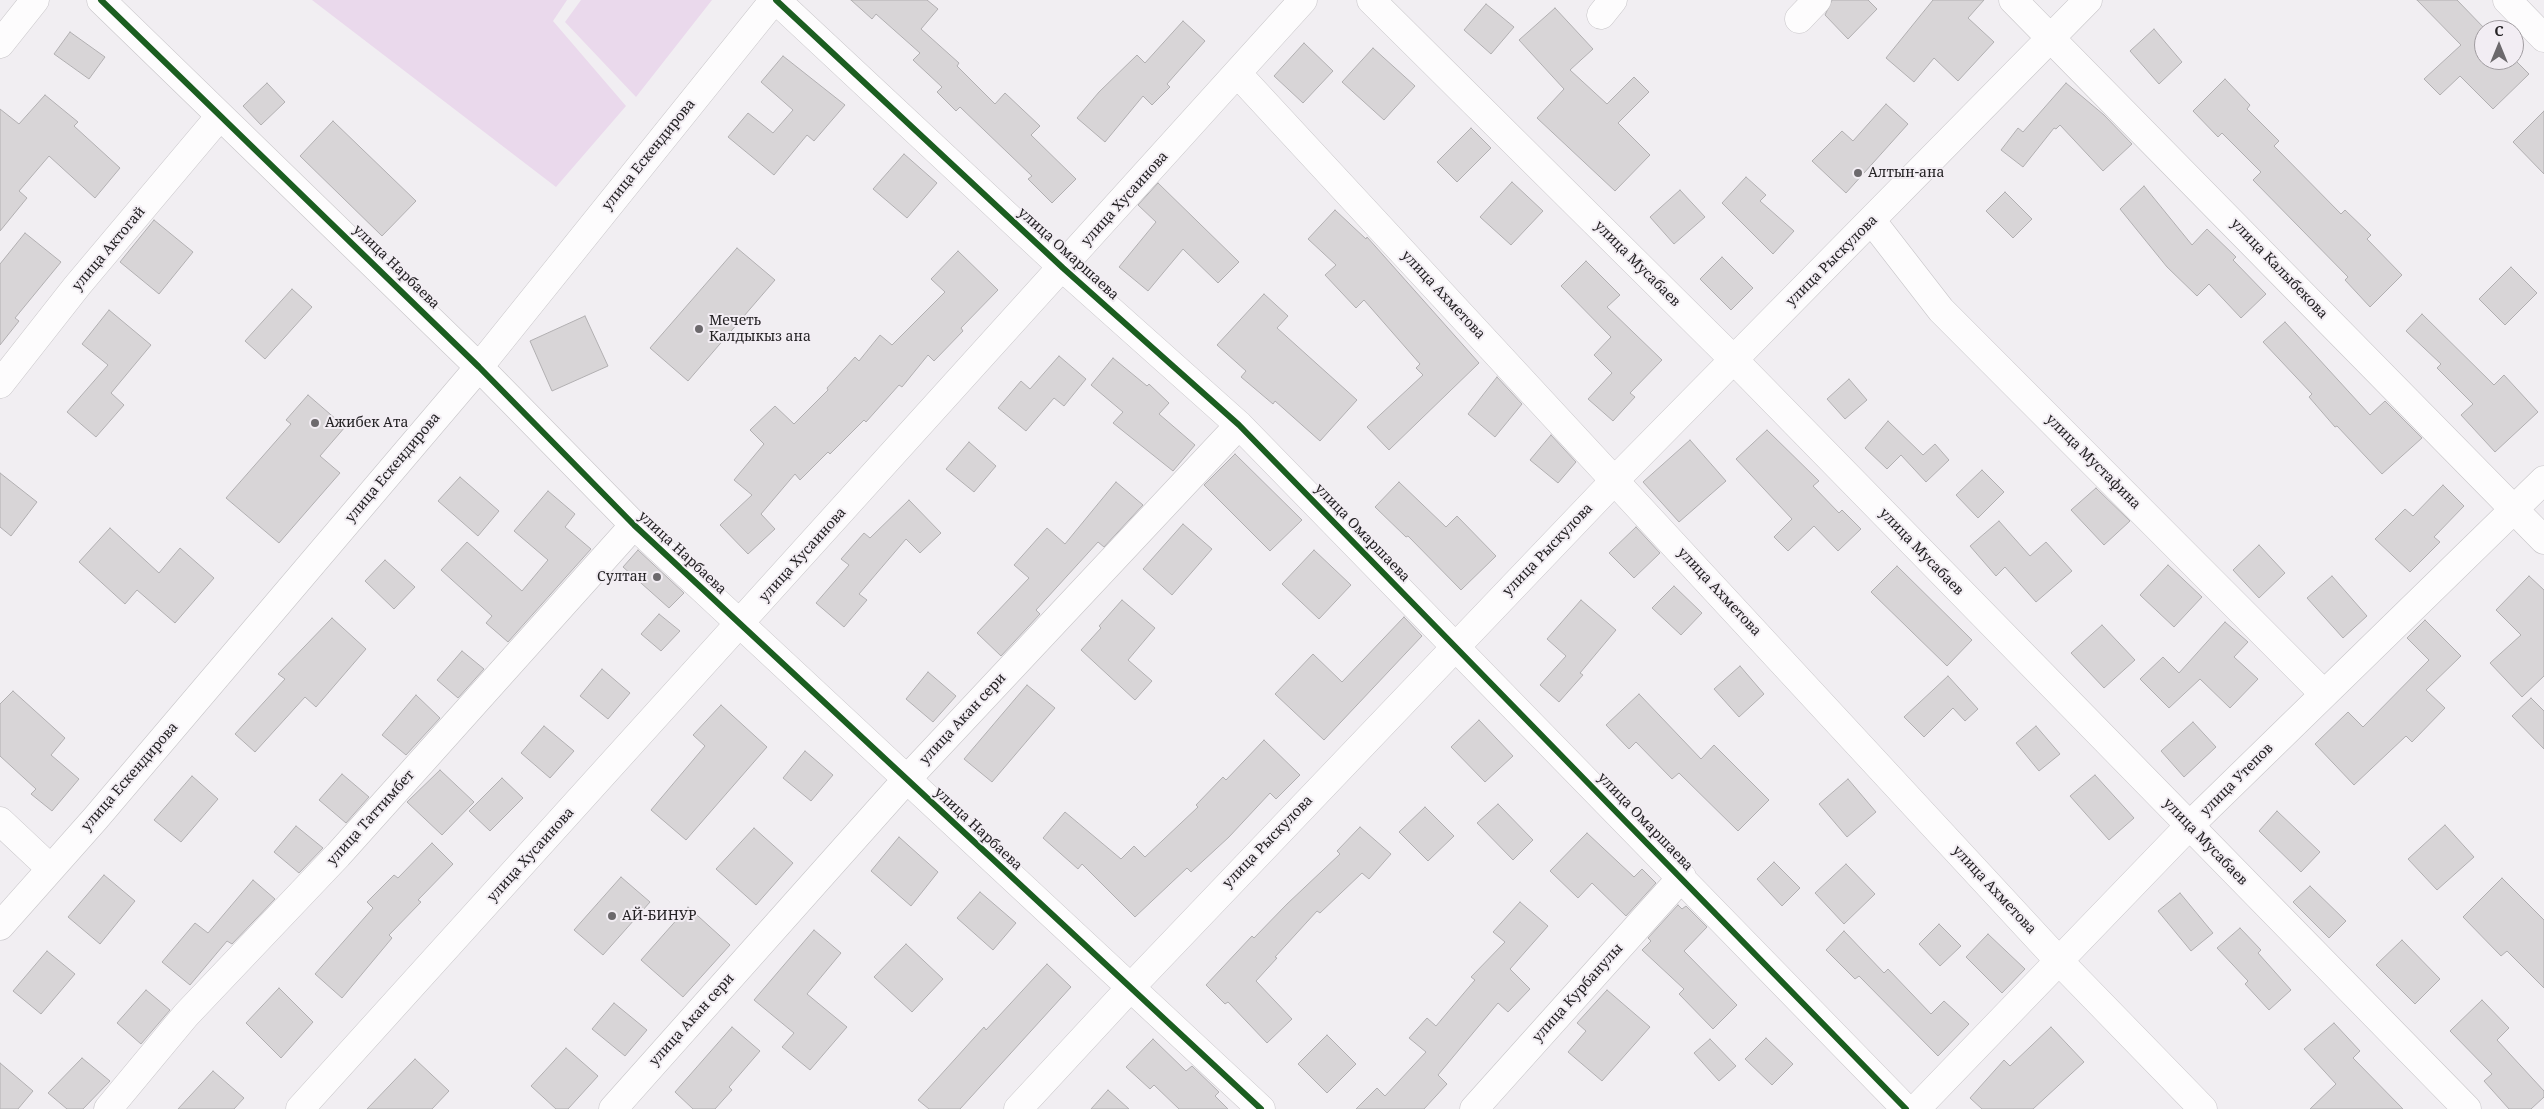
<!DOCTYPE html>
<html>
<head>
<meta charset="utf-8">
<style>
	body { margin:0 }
	#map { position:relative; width:2544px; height:1109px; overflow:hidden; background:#f1eef2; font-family:"Noto Serif",serif }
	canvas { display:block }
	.north { position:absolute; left:2474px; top:20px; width:50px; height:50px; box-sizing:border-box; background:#f2edf3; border:1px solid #a09ca0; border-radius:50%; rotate:0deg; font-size:14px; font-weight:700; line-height:20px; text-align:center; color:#242224 }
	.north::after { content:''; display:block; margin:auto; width:18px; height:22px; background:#6c696c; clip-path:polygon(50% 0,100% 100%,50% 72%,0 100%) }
</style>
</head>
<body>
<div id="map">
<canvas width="2544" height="1109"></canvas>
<div class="north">С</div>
</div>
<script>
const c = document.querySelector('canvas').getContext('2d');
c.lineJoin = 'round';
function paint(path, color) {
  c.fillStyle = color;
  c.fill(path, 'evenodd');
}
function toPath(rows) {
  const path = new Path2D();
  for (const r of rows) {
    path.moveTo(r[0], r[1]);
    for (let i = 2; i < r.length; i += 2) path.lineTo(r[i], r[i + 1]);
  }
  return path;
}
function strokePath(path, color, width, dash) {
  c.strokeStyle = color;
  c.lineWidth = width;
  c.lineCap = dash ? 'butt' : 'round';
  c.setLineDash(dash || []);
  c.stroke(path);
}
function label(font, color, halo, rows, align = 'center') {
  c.font = font + ' "Noto Serif",serif';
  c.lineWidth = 4;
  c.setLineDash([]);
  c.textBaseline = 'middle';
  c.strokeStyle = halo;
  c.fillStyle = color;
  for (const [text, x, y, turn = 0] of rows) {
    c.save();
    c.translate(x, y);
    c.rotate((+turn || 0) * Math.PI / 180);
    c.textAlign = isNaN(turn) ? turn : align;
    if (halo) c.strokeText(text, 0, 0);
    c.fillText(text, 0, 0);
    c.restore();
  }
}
const green = toPath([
	[312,0,567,0,553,21,626,106,556,187],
	[581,0,712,0,636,97,565,22]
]);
const building = toPath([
	[851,0,927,0,938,9,921,29,959,63,957,66,995,104,1005,93,1040,126,1031,135,1076,179,1052,203,1028,179,1032,176,960,107,956,111,937,92,942,87,913,60,920,53,876,14,872,19,851,0],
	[1832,0,1868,0,1877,9,1848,39,1825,15,1832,0],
	[1933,0,1984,0,1968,18,1994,42,1958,81,1934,58,1914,82,1886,58,1933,0],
	[2417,0,2457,0,2486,30,2484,30,2484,60,2514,59,2529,74,2493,109,2460,76,2440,95,2424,79,2461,45,2417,0],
	[1486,4,1514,27,1491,54,1464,30,1486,4],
	[1555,8,1593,49,1570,70,1607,104,1634,77,1649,92,1618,123,1650,155,1615,191,1537,118,1564,89,1519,40,1555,8],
	[1183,21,1205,41,1167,84,1170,87,1152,105,1143,96,1105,142,1077,118,1099,92,1137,55,1145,63,1183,21],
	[2154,29,2182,62,2159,84,2130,51,2154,29],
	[70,32,105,57,89,79,54,54,70,32],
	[1304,43,1333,71,1303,103,1274,76,1304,43],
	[1373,48,1415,86,1384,120,1342,82,1373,48],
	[783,56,845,105,814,141,807,135,774,175,728,137,748,113,773,133,793,110,761,82,783,56],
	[2225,79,2250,105,2247,109,2279,141,2274,146,2341,214,2345,210,2371,235,2367,239,2402,275,2370,307,2345,280,2348,277,2253,180,2261,172,2222,133,2218,137,2193,111,2225,79],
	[267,83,285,102,261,125,243,106,267,83],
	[2066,83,2104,115,2132,144,2103,171,2060,125,2056,129,2054,128,2023,167,2001,150,2018,128,2023,132,2066,83],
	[45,95,78,122,74,126,120,168,95,198,49,156,19,191,27,198,0,231,0,109,19,124,45,95],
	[1886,104,1908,124,1846,193,1812,161,1842,131,1853,141,1886,104],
	[2544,111,2544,174,2513,142,2544,111],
	[333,121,416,201,382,236,300,156,333,121],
	[1471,128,1491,148,1457,182,1437,162,1471,128],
	[904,154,937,183,907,218,873,189,904,154],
	[1746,177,1766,195,1760,201,1794,231,1773,254,1722,203,1746,177],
	[1512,182,1543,211,1511,245,1480,217,1512,182],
	[1158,183,1239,262,1218,283,1183,249,1148,291,1119,267,1156,222,1138,205,1158,183],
	[2144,186,2192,245,2207,229,2236,257,2233,260,2266,294,2241,318,2209,284,2197,296,2167,267,2120,209,2144,186],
	[1680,190,1705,217,1674,244,1650,217,1680,190],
	[2005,192,2032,219,2013,238,1986,211,2005,192],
	[1335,210,1366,239,1367,237,1479,363,1389,450,1367,427,1423,375,1416,368,1420,364,1364,300,1356,308,1325,275,1336,265,1308,239,1335,210],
	[154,220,193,252,159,294,120,262,154,220],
	[25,233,61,262,15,318,19,321,0,345,0,264,25,233],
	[737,248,775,280,688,381,650,348,737,248],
	[958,251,998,290,961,328,963,331,934,361,928,355,902,387,899,385,866,422,864,420,830,454,828,452,800,480,795,474,761,514,775,529,748,554,720,525,752,495,734,480,764,444,750,430,775,406,794,424,828,390,827,388,855,357,859,361,880,335,892,345,945,292,931,279,958,251],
	[1722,257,1753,288,1731,310,1700,279,1722,257],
	[1586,261,1620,295,1607,307,1662,360,1630,393,1635,397,1613,421,1588,399,1612,373,1594,355,1611,337,1561,286,1586,261],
	[2511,267,2537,293,2505,325,2479,299,2511,267],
	[292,289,312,307,265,359,245,341,292,289],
	[1264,294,1288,316,1277,328,1357,400,1320,441,1275,401,1273,404,1241,377,1246,371,1217,345,1264,294],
	[109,310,151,345,111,393,124,405,96,437,67,412,108,365,82,344,109,310],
	[2422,314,2494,385,2504,375,2538,412,2495,452,2461,415,2473,404,2437,368,2441,364,2406,331,2422,314],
	[585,316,608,366,552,391,530,341,585,316],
	[2285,322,2370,415,2385,401,2422,438,2382,474,2337,426,2335,427,2309,397,2312,394,2263,342,2285,322],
	[1059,356,1086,379,1064,406,1054,398,1026,431,998,408,1021,381,1030,389,1059,356],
	[1113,358,1147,386,1149,384,1169,403,1159,414,1195,445,1173,471,1113,423,1123,412,1091,385,1113,358],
	[1497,377,1522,404,1495,437,1468,414,1497,377],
	[1849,379,1867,400,1845,419,1827,399,1849,379],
	[308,395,345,427,320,456,340,473,279,543,226,498,291,424,286,420,308,395],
	[1888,421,1923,455,1935,444,1949,460,1926,482,1901,455,1887,469,1865,448,1888,421],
	[1767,430,1819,481,1813,486,1839,513,1842,510,1861,529,1838,551,1814,526,1788,551,1774,537,1792,519,1736,459,1767,430],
	[1551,435,1576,462,1558,483,1530,460,1551,435],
	[1690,440,1726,481,1679,522,1643,482,1690,440],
	[969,442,996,466,974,492,946,469,969,442],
	[1235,454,1302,520,1270,551,1204,485,1235,454],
	[1982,470,2004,492,1978,518,1956,495,1982,470],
	[0,473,37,502,11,536,0,527,0,473],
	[460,477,499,511,478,536,438,501,460,477],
	[1116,482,1143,505,1104,547,1098,542,1036,610,1040,614,1001,656,977,633,1029,578,1014,565,1047,528,1065,544,1116,482],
	[1399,482,1446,527,1457,516,1496,556,1461,590,1408,536,1406,537,1375,507,1399,482],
	[2443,485,2464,506,2434,537,2440,542,2410,572,2375,539,2405,509,2413,516,2443,485],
	[2096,488,2130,521,2104,545,2071,510,2096,488],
	[548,491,575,514,565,527,591,549,508,642,486,623,492,616,441,570,467,542,522,591,548,560,514,531,548,491],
	[909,500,941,533,920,553,906,539,859,594,867,600,844,627,816,603,849,565,841,559,864,533,870,538,909,500],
	[1999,521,2030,556,2046,542,2072,571,2036,602,2005,567,1996,576,1970,546,1999,521],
	[1183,524,1212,549,1172,595,1143,569,1183,524],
	[1636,527,1660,553,1634,578,1609,553,1636,527],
	[110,528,159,573,180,548,214,578,175,623,137,590,125,604,79,562,110,528],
	[2259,545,2285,573,2259,598,2233,570,2259,545],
	[638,550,684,593,669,608,623,567,638,550],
	[1314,550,1351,585,1319,619,1282,584,1314,550],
	[385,560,415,587,394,609,365,581,385,560],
	[2168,565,2202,597,2174,627,2140,595,2168,565],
	[1897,566,1972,640,1947,666,1871,592,1897,566],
	[2332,576,2367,616,2343,638,2307,598,2332,576],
	[2529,576,2544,590,2544,676,2522,697,2490,663,2521,635,2496,610,2529,576],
	[1674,586,1702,613,1681,635,1652,608,1674,586],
	[1122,600,1155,628,1128,660,1152,681,1135,700,1081,650,1101,628,1099,626,1122,600],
	[1581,600,1616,630,1580,673,1583,675,1559,702,1540,685,1566,656,1547,639,1581,600],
	[659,614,680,631,661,651,641,634,659,614],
	[1404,617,1422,636,1324,740,1275,694,1313,654,1342,682,1404,617],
	[332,618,366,649,316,707,305,697,255,752,235,734,285,679,278,674,332,618],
	[2425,620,2461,656,2426,690,2445,708,2412,742,2406,736,2354,785,2315,744,2348,712,2363,727,2429,660,2407,638,2425,620],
	[2225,622,2248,642,2234,657,2258,679,2230,708,2200,679,2169,708,2140,679,2163,657,2179,673,2225,622],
	[2102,625,2135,660,2104,688,2071,653,2102,625],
	[462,651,484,669,458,698,437,680,462,651],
	[1740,666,1764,694,1739,717,1714,689,1740,666],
	[602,669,630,693,608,719,580,696,602,669],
	[928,672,956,696,933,722,906,699,928,672],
	[1948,676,1978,709,1965,721,1953,708,1924,737,1904,717,1948,676],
	[1027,685,1055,708,992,782,964,759,1027,685],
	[13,691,65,738,51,755,79,779,52,811,31,794,36,789,0,756,0,704,13,691],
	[1639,694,1701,759,1714,745,1769,800,1738,831,1679,773,1672,779,1636,742,1629,749,1606,725,1639,694],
	[416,695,440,718,406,755,382,735,416,695],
	[2531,698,2544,711,2544,749,2512,716,2531,698],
	[721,705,767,747,686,840,651,810,705,746,693,735,721,705],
	[1479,720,1513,756,1485,782,1451,747,1479,720],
	[2193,722,2216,747,2184,777,2161,751,2193,722],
	[544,726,574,751,550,778,521,753,544,726],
	[2036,726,2060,754,2039,771,2016,743,2036,726],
	[1264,740,1300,775,1276,799,1270,793,1229,837,1191,872,1187,868,1135,917,1082,864,1078,869,1043,838,1065,812,1121,859,1134,846,1145,857,1198,807,1196,805,1223,777,1226,780,1264,740],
	[805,751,833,775,811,801,783,778,805,751],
	[440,770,474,802,442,835,407,802,440,770],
	[342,774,369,797,346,823,319,800,342,774],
	[2095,775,2134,818,2109,840,2070,796,2095,775],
	[192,776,218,799,181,842,154,820,192,776],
	[502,778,523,798,490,831,469,811,502,778],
	[1848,779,1876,812,1847,837,1819,804,1848,779],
	[1498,804,1533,840,1513,860,1477,823,1498,804],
	[1425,807,1454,836,1428,861,1399,832,1425,807],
	[2277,811,2320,852,2301,872,2259,831,2277,811],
	[2445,825,2474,857,2437,890,2408,859,2445,825],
	[296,826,323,848,299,873,274,852,296,826],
	[1360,827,1391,854,1369,879,1362,873,1320,913,1317,911,1275,957,1277,958,1256,981,1292,1019,1267,1043,1228,1002,1225,1004,1206,985,1252,936,1254,938,1287,904,1340,854,1337,851,1360,827],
	[754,828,793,863,756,905,716,869,754,828],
	[1587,833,1634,877,1642,869,1656,883,1626,916,1592,883,1578,898,1550,871,1587,833],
	[899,837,938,872,911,906,871,871,899,837],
	[432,843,453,864,418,900,421,902,389,935,392,938,342,998,315,974,373,908,367,902,394,875,398,878,432,843],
	[1774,862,1800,888,1782,906,1757,879,1774,862],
	[1846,864,1875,894,1844,924,1815,893,1846,864],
	[104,875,135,901,100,944,68,917,104,875],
	[621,877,650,902,603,955,574,930,621,877],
	[2502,878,2544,920,2544,988,2507,951,2501,956,2463,917,2502,878],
	[253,880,275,899,232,944,227,941,190,985,162,962,195,923,208,933,253,880],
	[2310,886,2346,921,2329,938,2293,902,2310,886],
	[980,892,1016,923,993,950,957,918,980,892],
	[2180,893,2213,933,2191,951,2158,911,2180,893],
	[1520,902,1548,926,1510,969,1530,989,1508,1012,1498,1003,1438,1075,1447,1084,1424,1109,1356,1109,1377,1088,1385,1096,1426,1052,1409,1038,1427,1018,1436,1026,1475,980,1471,977,1505,942,1493,932,1520,902],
	[1678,905,1682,909,1686,906,1707,927,1684,951,1737,1005,1713,1029,1679,994,1684,989,1642,950,1651,941,1648,938,1678,905],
	[688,907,730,945,683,997,641,960,688,907],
	[1939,924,1961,946,1940,966,1919,944,1939,924],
	[2240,928,2261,950,2258,953,2291,990,2269,1010,2245,984,2248,981,2217,948,2240,928],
	[814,930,841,953,807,994,847,1027,810,1070,782,1047,794,1033,754,1000,814,930],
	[1844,931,1884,973,1888,969,1931,1014,1944,1001,1969,1024,1938,1056,1859,976,1855,979,1826,950,1844,931],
	[1988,934,2025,969,2002,993,1966,957,1988,934],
	[2402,940,2440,979,2415,1004,2376,965,2402,940],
	[906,944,943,979,912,1012,874,977,906,944],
	[47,951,75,974,41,1014,13,991,47,951],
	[1047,964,1071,987,960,1109,929,1109,918,1100,984,1027,986,1030,1047,964],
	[279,988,313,1022,281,1058,246,1023,279,988],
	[146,990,170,1010,141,1044,117,1023,146,990],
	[1607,990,1650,1027,1602,1081,1568,1052,1586,1031,1577,1023,1607,990],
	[2482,1000,2509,1028,2497,1040,2544,1091,2544,1097,2531,1109,2509,1109,2484,1081,2492,1074,2450,1031,2482,1000],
	[614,1003,647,1030,625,1056,592,1029,614,1003],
	[2334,1023,2360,1051,2353,1058,2403,1109,2310,1109,2336,1084,2304,1049,2334,1023],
	[732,1027,760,1051,729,1087,732,1090,715,1109,693,1109,675,1092,732,1027],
	[2051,1027,2084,1062,2033,1109,1982,1109,1970,1098,2004,1060,2010,1066,2051,1027],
	[1327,1035,1356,1064,1327,1093,1298,1064,1327,1035],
	[1766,1038,1793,1064,1772,1085,1745,1059,1766,1038],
	[1153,1039,1186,1071,1192,1066,1219,1092,1215,1096,1228,1109,1179,1109,1154,1085,1150,1089,1126,1067,1153,1039],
	[1710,1039,1736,1066,1719,1081,1694,1053,1710,1039],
	[566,1048,598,1076,568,1109,556,1109,531,1086,566,1048],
	[82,1058,110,1081,83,1109,67,1109,48,1093,82,1058],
	[415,1059,449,1091,432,1109,367,1109,415,1059],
	[0,1063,33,1091,18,1109,0,1109,0,1063],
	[213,1071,244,1098,234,1109,178,1109,213,1071],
	[1108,1090,1129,1109,1091,1109,1108,1090]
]);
const minor = toPath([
	[101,0,479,367,634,525,1261,1109],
	[776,0,1063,268,1239,425,1906,1109],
	[1371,0,1733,359,2467,1109],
	[2013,0,2544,540],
	[2507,0,2544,38],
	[1601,15,1613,0],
	[1799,19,1817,0],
	[0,44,35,0],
	[1237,73,2060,962,2203,1109],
	[1872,221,1941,310,2324,694],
	[0,384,77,286,220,116],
	[0,821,50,868],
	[0,926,95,819,479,367,774,0],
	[108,1109,186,1015,338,855,634,525],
	[300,1109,1303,0],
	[613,1109,906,780,1239,425],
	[1018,1109,1131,987,1615,480,2088,0],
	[1474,1109,1682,877],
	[1916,1109,2189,826,2544,480]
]);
const cycleway = toPath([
	[101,0,479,367,634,525,1261,1109],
	[776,0,1063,268,1239,425,1906,1109]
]);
const markers = [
	[1858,173,5,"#6c696c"],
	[699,329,5,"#6c696c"],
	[315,423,5,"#6c696c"],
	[657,577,5,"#6c696c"],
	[612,916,5,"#6c696c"]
];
const streetNames = [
	["улица Ескендирова",649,155,-51],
	["улица Хусаинова",1125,199,-48],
	["улица Актогай",109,249,-50],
	["улица Омаршаева",1068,254,42],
	["улица Рыскулова",1832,261,-45],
	["улица Мусабаев",1637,264,45],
	["улица Нарбаева",396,267,44],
	["улица Калыбекова",2279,269,46],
	["улица Ахметова",1443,295,47],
	["улица Мустафина",2093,462,45],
	["улица Ескендирова",393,468,-50],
	["улица Омаршаева",1362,533,46],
	["улица Рыскулова",1548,550,-46],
	["улица Мусабаев",1921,552,46],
	["улица Нарбаева",682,553,43],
	["улица Хусаинова",803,555,-48],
	["улица Ахметова",1719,592,47],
	["улица Акан сери",963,719,-47],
	["улица Ескендирова",130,777,-49],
	["улица Утепов",2237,780,-45],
	["улица Таттимбет",371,818,-48],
	["улица Омаршаева",1645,822,46],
	["улица Нарбаева",978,829,43],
	["улица Рыскулова",1268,842,-46],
	["улица Мусабаев",2205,842,46],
	["улица Хусаинова",531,855,-48],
	["улица Ахметова",1994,890,47],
	["улица Курбанулы",1578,993,-48],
	["улица Акан сери",692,1020,-48]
];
const poiNames = [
	["Алтын-ана",1868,173],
	["Мечеть",709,321],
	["Калдыкыз ана",709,337],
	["Ажибек Ата",325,423],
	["Султан",647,577,"right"],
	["АЙ-БИНУР",622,916]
];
paint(green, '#ead9ec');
paint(building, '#d8d5d7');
strokePath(building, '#b1afb1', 1);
strokePath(minor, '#c6c4c7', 29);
strokePath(minor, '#fdfcfd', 28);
strokePath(cycleway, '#1b5e20', 6);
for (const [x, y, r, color] of markers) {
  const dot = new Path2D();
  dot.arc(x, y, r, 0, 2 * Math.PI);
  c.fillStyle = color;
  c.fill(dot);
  strokePath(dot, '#f2edf3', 2);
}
label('14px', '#242224', '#f2edf3', streetNames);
label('14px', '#242224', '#f2edf3', poiNames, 'left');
</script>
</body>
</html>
